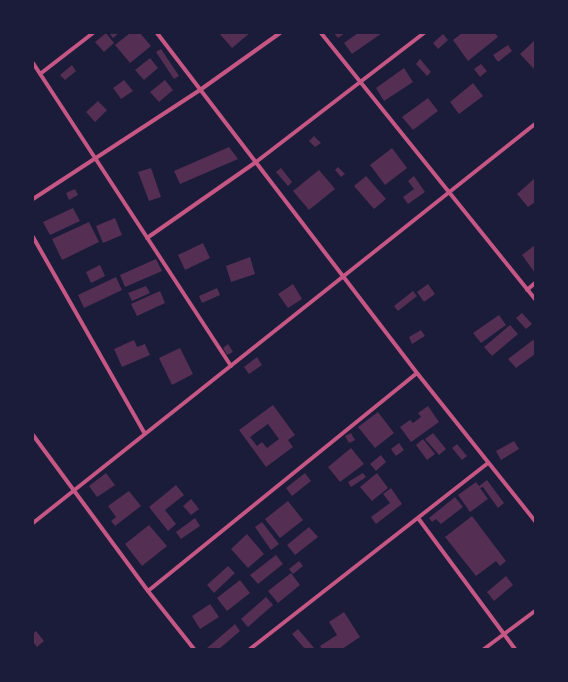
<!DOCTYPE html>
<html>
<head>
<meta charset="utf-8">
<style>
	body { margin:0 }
	#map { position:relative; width:568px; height:682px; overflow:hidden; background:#1b1b3a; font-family:Bitter,serif }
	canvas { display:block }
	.frame { position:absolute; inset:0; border:34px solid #1b1b3a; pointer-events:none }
</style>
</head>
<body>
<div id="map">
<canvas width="568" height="682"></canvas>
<div class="frame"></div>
</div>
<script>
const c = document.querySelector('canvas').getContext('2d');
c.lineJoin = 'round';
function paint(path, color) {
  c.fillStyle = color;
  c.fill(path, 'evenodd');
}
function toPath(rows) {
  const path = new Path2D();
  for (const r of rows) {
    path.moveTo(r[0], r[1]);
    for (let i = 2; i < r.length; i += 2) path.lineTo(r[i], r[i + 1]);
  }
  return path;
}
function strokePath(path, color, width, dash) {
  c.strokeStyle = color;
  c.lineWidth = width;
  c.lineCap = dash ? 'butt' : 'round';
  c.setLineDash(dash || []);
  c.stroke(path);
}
const building = toPath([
	[106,33,114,43,104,52,95,42],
	[109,33,119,33,113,38],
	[130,33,140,33,151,46,130,63,115,45],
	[219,33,250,33,232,48],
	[334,33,345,33,338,38],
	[358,33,382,33,352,54,344,43],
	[462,33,495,33,498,37,468,61,453,40],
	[443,34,448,40,438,49,433,43],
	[535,40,535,70,520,54],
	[508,45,512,51,498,62,493,55],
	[161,49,179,76,174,79,156,52],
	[150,58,158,68,144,80,135,70],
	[420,59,431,72,427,76,416,64],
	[481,64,487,71,480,77,474,69],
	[72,65,76,71,65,80,60,75],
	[404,68,413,82,384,101,376,88],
	[124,80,133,91,121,99,113,88],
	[165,80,173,90,159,102,150,92],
	[473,83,483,96,459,114,450,102],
	[428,98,438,111,413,130,402,117],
	[98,101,107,110,95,122,86,112],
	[314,136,321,143,315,147,309,141],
	[229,147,238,159,180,184,174,171],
	[392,148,407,168,385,185,370,165],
	[338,167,345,174,341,177,335,170],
	[151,168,161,197,149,201,138,172],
	[281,168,292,182,288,186,276,172],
	[319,170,335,189,309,210,293,191],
	[366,176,386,199,374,209,354,186],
	[414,176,425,192,408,204,403,197,414,189,408,181],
	[535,178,535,202,528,207,517,194],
	[75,189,78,195,69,200,66,193],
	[73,208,80,221,50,235,43,222],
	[115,218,122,235,103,243,96,226],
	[89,222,99,242,62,260,52,239],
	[203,243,210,258,185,270,178,255],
	[535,245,535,273,522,255],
	[250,257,255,274,231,282,226,266],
	[156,259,162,271,125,287,120,275],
	[100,265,105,276,91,283,86,272],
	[116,277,122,290,84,308,78,295],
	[293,284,302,299,288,308,278,294],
	[428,284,435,294,424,302,417,292],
	[146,286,150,293,132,301,128,293],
	[217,288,220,295,202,303,199,296],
	[160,291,165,303,137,316,131,304],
	[413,291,417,296,398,311,394,306],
	[522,313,532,324,526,329,516,318],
	[499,315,506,325,481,343,473,333],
	[510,325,518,334,492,356,484,347],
	[421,330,425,336,412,344,409,337],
	[134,340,137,347,145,344,150,355,122,367,114,349],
	[533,340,535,342,535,354,516,368,508,359],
	[228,344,233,352,227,355,223,348],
	[180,348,193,374,172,385,159,358],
	[257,357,262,365,249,374,244,367],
	[273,405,295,435,288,440,293,447,266,467,239,430],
	[268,424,279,439,267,448,262,442,257,446,250,437],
	[428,406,439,422,411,442,400,427,410,420,413,423,421,417,418,413],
	[378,412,394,433,375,448,358,427],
	[351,433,355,440,349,443,345,436],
	[433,433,446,449,439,455,425,439],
	[423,439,435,454,427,460,416,445],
	[514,441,519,449,501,460,496,451],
	[399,443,404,450,396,456,391,449],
	[457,444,467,456,462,460,452,448],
	[351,448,364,464,340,482,328,467],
	[381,455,386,462,376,471,370,464],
	[106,473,115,485,97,497,89,486],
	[305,473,311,481,292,496,286,488],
	[363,473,366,477,351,487,348,482],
	[377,473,388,488,372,501,360,487],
	[487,480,504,503,498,508,483,487,480,488,488,499,470,512,458,495,476,482,479,486],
	[176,485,184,495,165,510,176,524,168,531,149,507],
	[391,488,402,504,376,524,371,517,390,503,383,494],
	[129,491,141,506,115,526,111,521,116,517,108,506],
	[455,497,463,507,441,524,436,519,432,522,429,518],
	[191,499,199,509,191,515,183,506],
	[288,501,303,520,280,538,265,519],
	[472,516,506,561,500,566,496,561,476,576,445,537],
	[195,518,200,526,181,539,176,532],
	[262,522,279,544,271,550,255,527],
	[149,525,167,546,142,566,125,544],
	[309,527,318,537,295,555,287,545],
	[247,534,264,554,248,568,231,549],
	[276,555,283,564,258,584,250,575],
	[299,561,303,566,293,574,289,569],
	[228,566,235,573,214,593,207,585],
	[291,573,300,585,278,603,268,591],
	[506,576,513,585,494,601,487,592],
	[240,580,250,593,227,611,217,598],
	[266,597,273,605,248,627,241,619],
	[210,604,219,617,200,629,192,616],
	[344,612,360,637,342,649,322,649,320,646,337,635,329,622],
	[235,624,240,631,219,649,208,649,207,648],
	[298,629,315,649,305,649,292,634],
	[36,631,44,641,37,647,33,642,33,634]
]);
const minor = toPath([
	[157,33,417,373,535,521],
	[321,33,535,299],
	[33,63,231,366],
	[40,74,93,33],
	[33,199,200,90,280,33],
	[33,237,145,434],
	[147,238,256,162,424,33],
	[527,290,535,283],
	[33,435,148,591,194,649],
	[418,518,515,649],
	[33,523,535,124],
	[148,591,417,373],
	[250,649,488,463],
	[484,649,535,611]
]);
paint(building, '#542f53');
strokePath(minor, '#c65784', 4);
</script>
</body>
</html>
